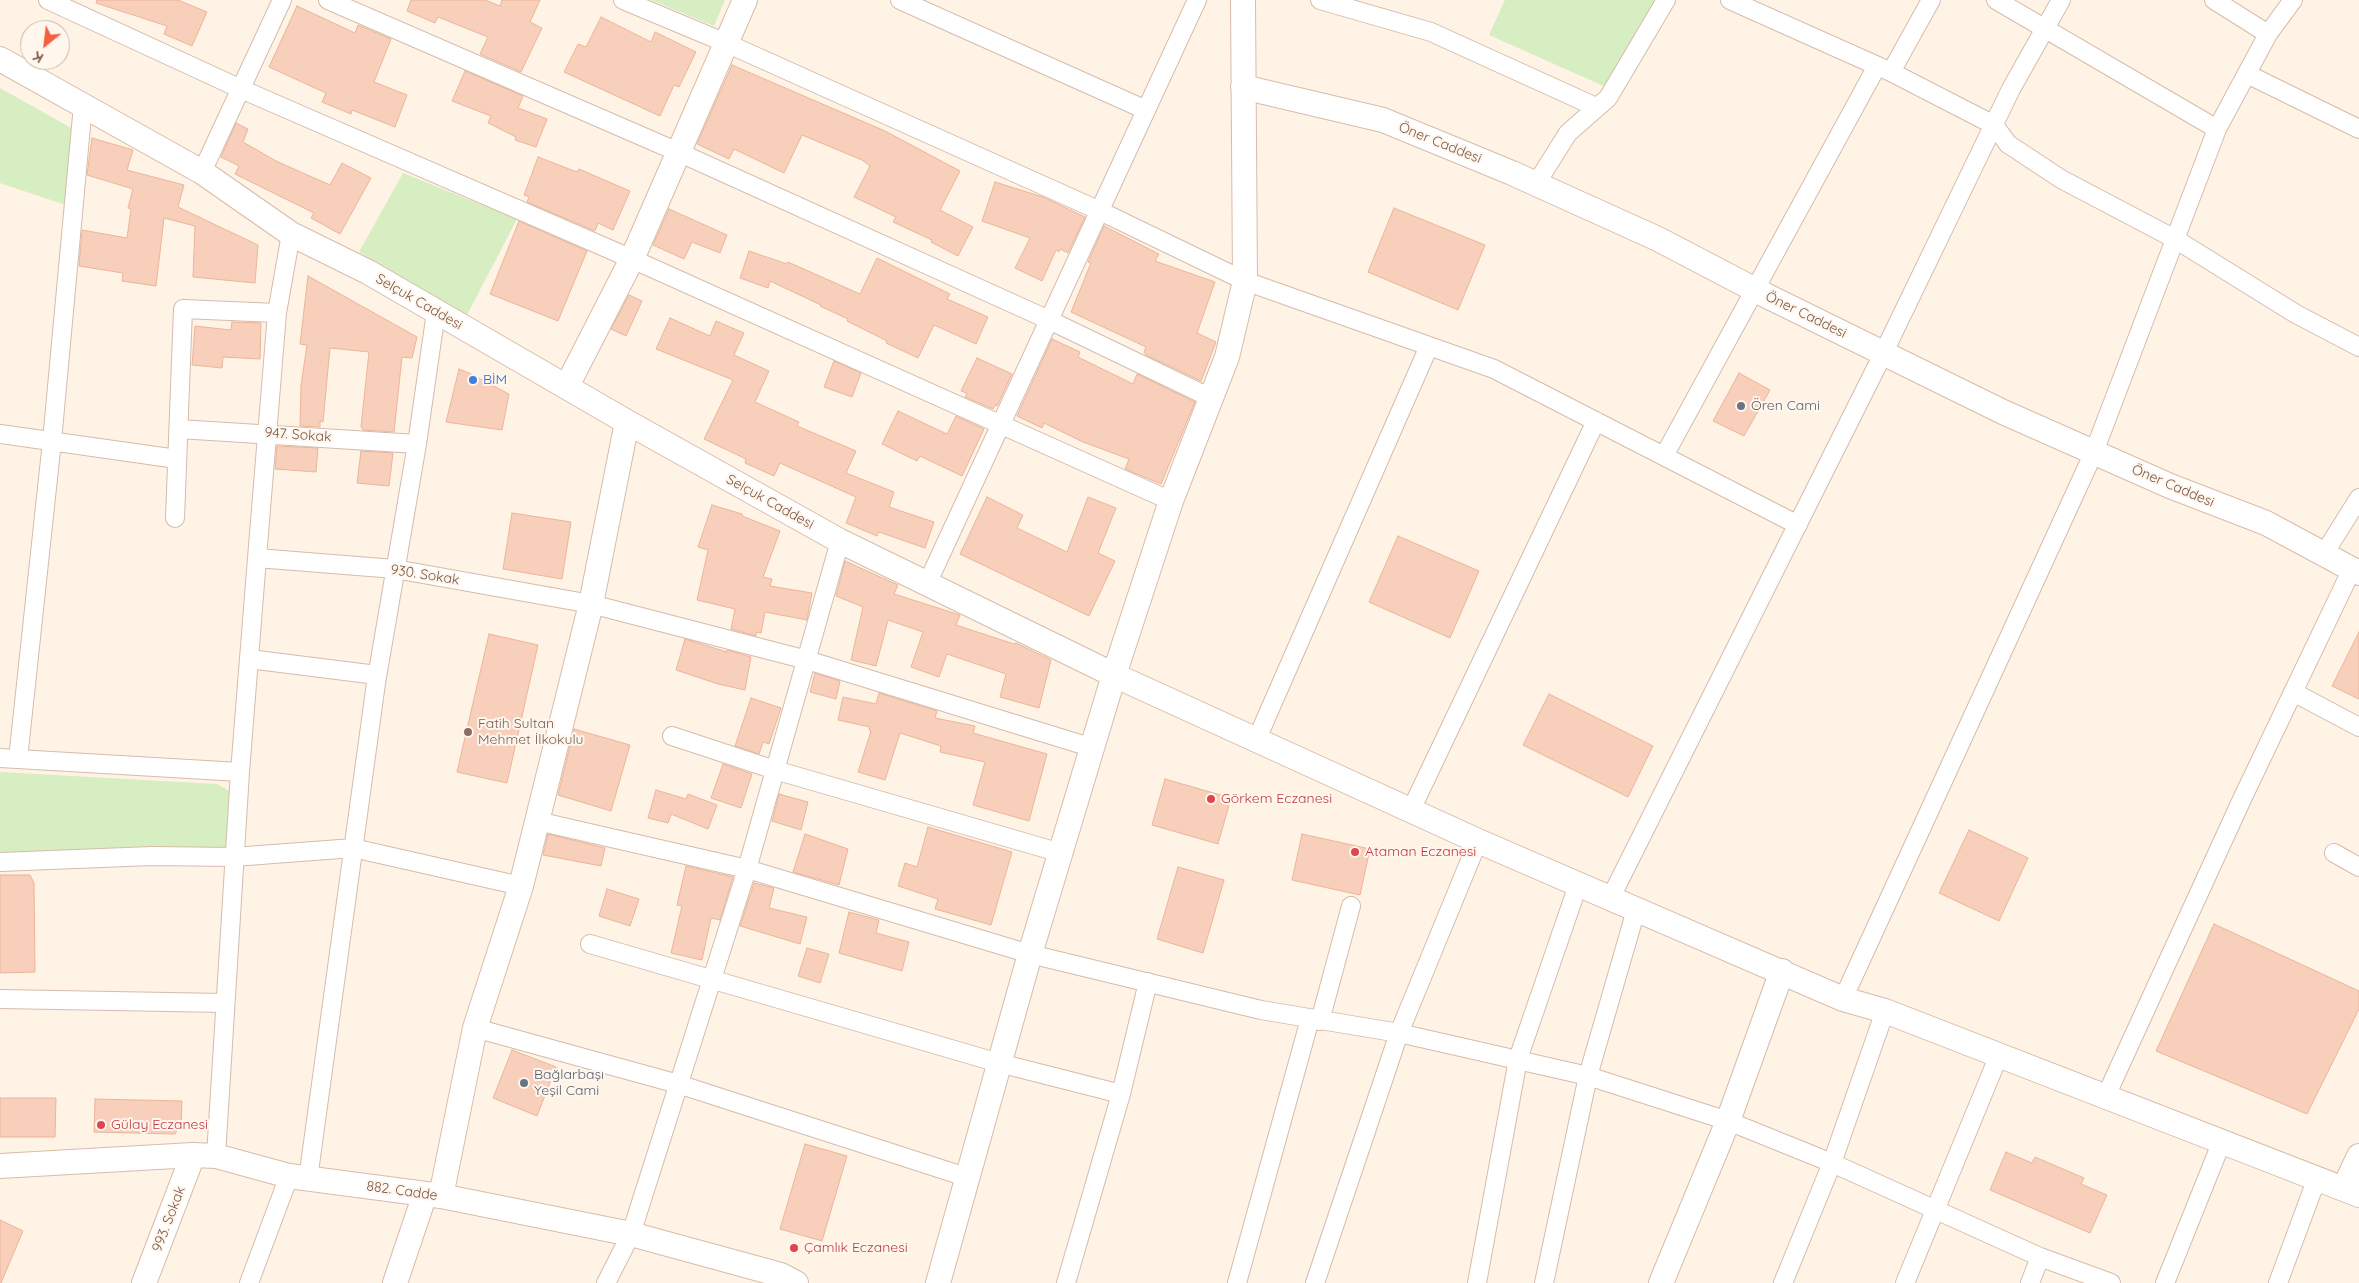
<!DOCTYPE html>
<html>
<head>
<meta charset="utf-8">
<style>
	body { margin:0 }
	#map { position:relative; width:2359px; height:1283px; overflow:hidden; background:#fff3e5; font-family:Quicksand,sans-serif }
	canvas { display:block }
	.north { position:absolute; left:20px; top:20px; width:50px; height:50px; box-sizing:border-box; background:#fff7ee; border:1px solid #cab7ab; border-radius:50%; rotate:209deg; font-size:14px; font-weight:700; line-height:20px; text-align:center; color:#7b5747 }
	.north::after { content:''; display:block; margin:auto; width:18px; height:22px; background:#f55e3e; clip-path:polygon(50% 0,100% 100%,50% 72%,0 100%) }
</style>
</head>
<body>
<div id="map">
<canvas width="2359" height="1283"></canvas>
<div class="north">K</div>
</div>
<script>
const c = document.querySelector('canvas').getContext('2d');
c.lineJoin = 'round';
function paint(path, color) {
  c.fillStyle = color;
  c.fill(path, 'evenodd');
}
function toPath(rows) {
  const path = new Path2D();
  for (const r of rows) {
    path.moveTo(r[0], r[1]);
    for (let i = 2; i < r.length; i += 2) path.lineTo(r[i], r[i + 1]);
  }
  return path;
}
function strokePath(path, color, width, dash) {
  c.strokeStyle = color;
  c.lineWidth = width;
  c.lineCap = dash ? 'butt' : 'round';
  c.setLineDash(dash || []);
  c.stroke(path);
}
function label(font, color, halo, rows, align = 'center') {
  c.font = font + ' Quicksand,sans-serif';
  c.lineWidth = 4;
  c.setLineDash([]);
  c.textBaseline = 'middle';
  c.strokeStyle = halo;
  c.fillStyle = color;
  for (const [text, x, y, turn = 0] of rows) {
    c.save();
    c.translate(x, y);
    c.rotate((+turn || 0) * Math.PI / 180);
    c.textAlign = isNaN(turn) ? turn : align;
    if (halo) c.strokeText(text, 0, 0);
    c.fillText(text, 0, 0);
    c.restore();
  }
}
const green = toPath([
	[651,0,725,0,714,26],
	[1505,0,1658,0,1608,88,1489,35],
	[0,88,73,129,69,206,0,183],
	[403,173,517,219,467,315,359,252],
	[0,772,217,784,231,792,229,840,224,850,0,854]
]);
const building = toPath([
	[97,0,178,0,207,12,192,46,164,34,167,26,96,3,97,0],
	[411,0,485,0,500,6,502,0,540,0,530,22,542,28,521,72,480,54,488,37,438,17,435,23,407,11,411,0],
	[297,6,355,33,358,25,391,39,374,82,407,95,395,127,352,110,351,114,322,102,326,93,269,67,297,6],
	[601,17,651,42,655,32,696,52,679,87,674,85,660,116,564,72,578,44,586,47,601,17],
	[732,65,885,131,960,171,940,210,973,227,958,256,931,242,932,240,893,222,896,217,854,197,870,166,862,160,802,135,784,173,734,149,729,159,697,144,732,65],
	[465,71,523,96,518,108,547,119,536,147,515,140,516,137,488,123,491,116,452,101,465,71],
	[236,123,248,129,243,142,276,161,330,185,342,163,371,178,340,234,311,218,314,213,235,174,239,166,221,157,236,123],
	[92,138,133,150,127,170,184,185,178,207,258,245,255,283,193,277,195,226,164,218,156,286,122,281,123,273,79,266,82,230,127,238,131,209,128,208,133,189,87,175,92,138],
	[538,157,577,172,579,169,630,191,613,230,598,223,595,231,527,202,529,197,524,195,538,157],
	[995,182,1043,197,1085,217,1068,253,1060,249,1059,252,1056,250,1042,281,1015,268,1030,238,982,221,995,182],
	[1394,208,1485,245,1458,310,1368,272,1394,208],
	[669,209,727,235,720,253,692,242,684,259,653,245,669,209],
	[519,221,587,251,558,321,490,294,519,221],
	[1104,226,1159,254,1155,261,1215,282,1197,333,1216,342,1201,381,1146,355,1144,352,1146,347,1071,312,1091,263,1088,262,1104,226],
	[749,251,787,264,788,262,860,294,877,258,950,294,947,299,988,317,976,344,934,325,918,358,886,343,887,341,847,321,848,319,820,306,821,305,770,281,768,288,740,278,749,251],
	[308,276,417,337,412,358,402,357,394,432,363,430,361,427,369,352,330,348,323,422,320,421,320,427,300,426,301,385,307,345,300,344,308,276],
	[629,295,642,301,626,336,611,329,629,295],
	[670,318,710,336,716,321,744,333,734,355,769,371,755,402,799,422,797,426,856,451,846,473,894,492,889,507,934,522,925,548,879,532,877,536,846,523,856,497,780,463,774,476,745,463,746,459,704,439,733,380,656,349,670,318],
	[232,322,261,323,260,359,223,357,222,368,192,365,195,326,231,330,232,322],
	[1052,339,1080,352,1078,357,1133,384,1137,374,1195,402,1161,484,1125,469,1129,459,1083,442,1044,423,1042,428,1017,416,1052,339],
	[977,358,1012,374,997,406,995,405,993,409,965,397,967,393,961,391,977,358],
	[834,361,861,373,852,397,824,387,834,361],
	[459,369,469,373,509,394,502,430,446,422,459,369],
	[1739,373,1770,390,1744,436,1713,421,1739,373],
	[898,411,947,434,956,416,984,429,962,476,920,456,917,461,882,444,898,411],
	[277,446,318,448,316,472,275,469,277,446],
	[361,451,393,453,389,486,357,483,361,451],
	[987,497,1023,515,1017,528,1067,552,1088,497,1116,508,1098,553,1115,561,1089,616,960,554,987,497],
	[712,505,742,514,742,516,780,531,763,577,772,579,770,586,812,593,807,620,765,612,761,633,756,632,756,636,731,629,735,609,697,600,708,550,698,547,712,505],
	[512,513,571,522,562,579,503,569,512,513],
	[1398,536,1479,571,1450,638,1369,602,1398,536],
	[845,561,898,585,894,594,960,615,956,625,1014,644,1016,643,1051,660,1039,708,1000,697,1006,674,947,654,939,677,911,667,923,632,888,620,876,666,851,660,863,607,836,596,845,561],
	[2359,632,2359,699,2332,686,2359,632],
	[489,634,538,645,507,783,457,772,489,634],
	[685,639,727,652,727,650,751,657,745,690,718,684,676,670,685,639],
	[815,673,840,681,836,699,810,692,815,673],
	[879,693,937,711,935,718,975,726,973,733,1047,754,1029,821,973,805,985,762,940,752,941,746,900,733,885,780,858,772,871,731,869,730,870,727,838,720,843,697,876,704,879,693],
	[1549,694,1653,746,1628,797,1523,745,1549,694],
	[751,698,781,708,769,744,763,742,759,754,735,746,751,698],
	[574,729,630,745,611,811,558,795,574,729],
	[723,764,752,774,741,808,711,798,723,764],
	[1165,779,1231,798,1218,844,1152,825,1165,779],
	[656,790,686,799,688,794,717,805,708,829,671,814,668,823,648,818,656,790],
	[779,794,808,802,801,830,772,821,779,794],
	[928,827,1012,852,991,925,935,909,938,899,898,886,905,863,917,867,928,827],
	[1969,830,2028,858,1999,921,1939,893,1969,830],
	[548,834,605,848,601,866,543,855,548,834],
	[805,834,848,849,839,885,793,872,805,834],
	[1302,834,1370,849,1360,895,1292,880,1302,834],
	[686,866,733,877,720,920,711,918,702,960,671,953,682,906,677,905,686,866],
	[1178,867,1224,880,1203,953,1157,939,1178,867],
	[0,875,30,875,34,883,35,972,0,973,0,875],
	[754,883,774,888,769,908,807,917,800,944,740,926,754,883],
	[607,889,639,899,630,926,599,916,607,889],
	[849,912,879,920,876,933,909,942,902,971,839,953,849,912],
	[2214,924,2359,991,2359,1009,2307,1114,2156,1051,2214,924],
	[807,948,829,954,820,983,798,976,807,948],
	[512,1050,556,1067,537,1116,493,1098,512,1050],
	[0,1098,56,1098,55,1137,0,1137,0,1098],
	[95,1099,182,1101,181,1123,175,1134,94,1132,95,1099],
	[805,1144,847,1156,822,1241,780,1229,805,1144],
	[2006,1152,2032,1163,2035,1157,2084,1178,2081,1184,2107,1195,2090,1233,1990,1190,2006,1152],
	[0,1220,23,1231,1,1283,0,1283,0,1220]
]);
const street = toPath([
	[48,0,241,89,632,259,1171,501],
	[328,0,678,152,1049,320,1211,398],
	[623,0,726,43,1100,211,1245,281,1494,369,1798,525],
	[900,0,1146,110],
	[1320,0,1431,32,1596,107],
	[1730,0,1891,72,1994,125,2008,144,2061,179,2175,239,2296,314,2359,347],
	[1996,0,2217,129],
	[2214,0,2268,34],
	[1891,72,1931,0],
	[2247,74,2359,129],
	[202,172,282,0],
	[1536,184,1568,133,1608,98,1666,0],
	[179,429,417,444],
	[0,434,177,459],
	[1664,456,1877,66],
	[175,518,183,309,277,313],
	[2324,554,2359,498],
	[257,558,395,569,591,604,807,660,1093,748],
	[927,584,1197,0],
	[249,659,377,675],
	[2293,692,2359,727],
	[672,736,775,770,1061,853],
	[1256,741,1429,346],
	[0,758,240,772],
	[18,759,52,441,83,105],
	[1411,810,1596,421],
	[537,821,747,869,1030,954,1261,1010,1399,1033,1588,1076,1728,1121,1832,1163,2040,1257,2111,1283],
	[2334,853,2359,867],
	[0,862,152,856,234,857,353,848,521,886],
	[1610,899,1884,352,2011,89,2061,0],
	[590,944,999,1063,1121,1094],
	[0,999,225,1003],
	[1843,999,2094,452,2217,129,2268,34,2293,0],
	[1320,1021,1351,906],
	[475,1028,678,1084,966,1177],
	[2106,1096,2243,797,2352,569],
	[216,1156,240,772,257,558,277,313,291,234],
	[308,1179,376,683,417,444,436,312],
	[249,1283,289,1176],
	[606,1283,631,1234,747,869,840,541],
	[1066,1283,1121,1094,1148,982],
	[1237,1283,1310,1019],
	[1315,1283,1399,1033,1478,841],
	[1477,1283,1518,1059,1578,885],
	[1544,1283,1588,1076,1636,910],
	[1783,1283,1832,1163,1885,1011],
	[1905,1283,1999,1055],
	[2030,1283,2040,1257],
	[2165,1283,2222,1141],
	[2278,1283,2317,1178]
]);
const secondary = toPath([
	[0,59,202,172,291,234,368,272,627,422,840,541,1114,675,1478,841,1843,999,1885,1011,2359,1195],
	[1243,87,1383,120,1512,173,1658,239,1765,295,2003,412,2170,486,2266,523,2359,573],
	[567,386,632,259,745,0],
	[0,1166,193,1155,216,1156,289,1176,441,1196,631,1234,781,1275,796,1283],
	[2344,1188,2359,1156],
	[441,1196,475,1028,521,886,591,604,627,422],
	[144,1283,193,1155],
	[395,1283,425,1194],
	[938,1283,1030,954,1114,675,1171,501,1227,357,1245,281,1243,0],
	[1661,1283,1728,1121,1782,971]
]);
const markers = [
	[473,380,5,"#3f7fe0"],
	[1741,406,5,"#6b7280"],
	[468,732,5,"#8d6e63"],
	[1211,799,5,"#e0444e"],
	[1355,852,5,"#e0444e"],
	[524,1083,5,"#6b7280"],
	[101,1125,5,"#e0444e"],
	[794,1248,5,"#e0444e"]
];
const streetNames = [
	["Öner Caddesi",1440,143,22],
	["Selçuk Caddesi",419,302,30],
	["Öner Caddesi",1806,315,26],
	["947. Sokak",298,435,4],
	["Öner Caddesi",2173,486,23],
	["Selçuk Caddesi",770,502,29],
	["930. Sokak",425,575,9],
	["882. Cadde",402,1191,8],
	["993. Sokak",169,1219,-69]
];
const shopNames = [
	["BİM",483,380]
];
const worshipNames = [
	["Ören Cami",1751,406],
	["Bağlarbaşı",534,1075],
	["Yeşil Cami",534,1091]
];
const educationNames = [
	["Fatih Sultan",478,724],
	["Mehmet İlkokulu",478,740]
];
const healthNames = [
	["Görkem Eczanesi",1221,799],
	["Ataman Eczanesi",1365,852],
	["Gülay Eczanesi",111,1125],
	["Çamlık Eczanesi",804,1248]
];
paint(green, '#d6eec2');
paint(building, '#f7cfba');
strokePath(building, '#ecb498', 1);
strokePath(street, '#d5bcac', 20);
strokePath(secondary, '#d8bca9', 26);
strokePath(street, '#fff', 18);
strokePath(secondary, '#fff', 24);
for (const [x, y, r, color] of markers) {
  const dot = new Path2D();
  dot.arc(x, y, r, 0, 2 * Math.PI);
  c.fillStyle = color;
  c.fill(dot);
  strokePath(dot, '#fff7ee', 2);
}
label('14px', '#7b5747', '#fff7ee', streetNames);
label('14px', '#366cbe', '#fff7ee', shopNames, 'left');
label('14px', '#5b616d', '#fff7ee', worshipNames, 'left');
label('14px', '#785e54', '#fff7ee', educationNames, 'left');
label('14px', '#be3a42', '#fff7ee', healthNames, 'left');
</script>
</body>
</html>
